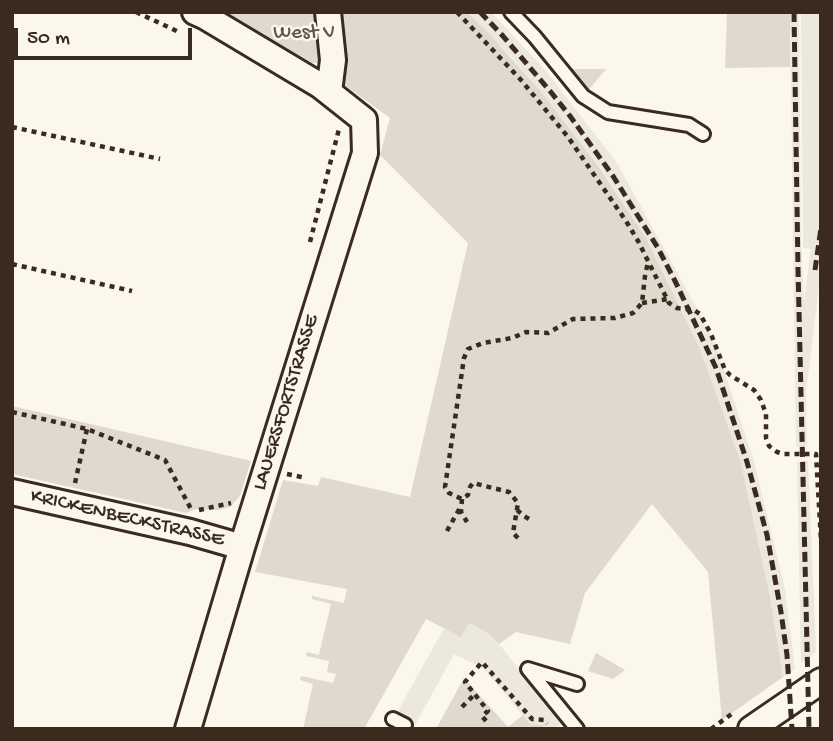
<!DOCTYPE html>
<html>
<head>
<meta charset="utf-8">
<style>
	body { margin:0 }
	#map { position:relative; width:833px; height:741px; overflow:hidden; background:#fbf7ec; font-family:"Gochi Hand",sans-serif }
	canvas { display:block }
	.frame { position:absolute; inset:0; border:14px solid #3b2a1e; pointer-events:none }
	.scale { position:absolute; left:14px; top:28px; width:178px; height:32px; box-sizing:border-box; border:4px solid #3b2a1e; border-top:0; padding-left:9px; font-size:21px; line-height:24px; white-space:nowrap; color:#3b2a1e; -webkit-text-stroke:5px #fbf7ec; paint-order:stroke }
</style>
</head>
<body>
<div id="map">
<canvas width="833" height="741"></canvas>
<div class="frame"></div>
<div class="scale">50 m</div>
</div>
<script>
const c = document.querySelector('canvas').getContext('2d');
c.lineJoin = 'round';
function paint(path, color) {
  c.fillStyle = color;
  c.fill(path, 'evenodd');
}
function toPath(rows) {
  const path = new Path2D();
  for (const r of rows) {
    path.moveTo(r[0], r[1]);
    for (let i = 2; i < r.length; i += 2) path.lineTo(r[i], r[i + 1]);
  }
  return path;
}
function strokePath(path, color, width, dash) {
  c.strokeStyle = color;
  c.lineWidth = width;
  c.lineCap = dash ? 'butt' : 'round';
  c.setLineDash(dash || []);
  c.stroke(path);
}
function label(font, color, halo, rows, align = 'center') {
  c.font = font + ' "Gochi Hand",sans-serif';
  c.lineWidth = 5;
  c.setLineDash([]);
  c.textBaseline = 'middle';
  c.strokeStyle = halo;
  c.fillStyle = color;
  for (const [text, x, y, turn = 0] of rows) {
    c.save();
    c.translate(x, y);
    c.rotate((+turn || 0) * Math.PI / 180);
    c.textAlign = isNaN(turn) ? turn : align;
    if (halo) c.strokeText(text, 0, 0);
    c.fillText(text, 0, 0);
    c.restore();
  }
}
const built = toPath([
	[468,12,491,12,546,71,617,163,714,340,753,458,785,589,795,668,789,674,783,677,770,597,715,394,699,347,646,238,602,170,533,83,509,54],
	[790,12,799,12,801,239,804,301,811,249,803,248,801,12,821,12,821,270,806,392,807,446,796,447],
	[808,461,816,652,801,663,797,462],
	[468,623,488,633,499,644,562,723,555,729,545,729,542,725,530,724,483,668,454,654,413,729,388,729,444,628,461,636]
]);
const green = toPath([
	[224,12,322,12,323,63,312,63],
	[334,12,467,12,489,33,541,92,599,167,646,238,699,347,740,460,770,597,783,677,722,720,708,572,652,504,585,593,570,644,516,632,499,644,488,633,469,623,461,637,426,619,364,729,303,729,313,684,300,680,301,676,333,683,336,674,327,672,329,661,306,656,307,652,319,655,331,604,312,599,312,596,344,603,347,589,255,572,283,480,318,486,321,477,410,497,468,243,380,155,390,118,339,81],
	[727,12,790,12,790,67,725,68],
	[568,69,606,69,586,93],
	[12,406,251,461,240,496,230,507,218,510,196,509,186,513,12,474],
	[596,653,625,670,613,679,588,671],
	[464,678,508,727,523,715,530,724,542,725,545,729,436,729]
]);
const path = toPath([
	[136,12,181,33],
	[457,12,521,80,568,137,626,221,638,241,669,303,677,308,694,310,700,314,711,334,725,370,730,375,754,390,761,400,766,414,766,438,769,446,777,452,783,454,816,454,821,541],
	[12,127,160,159],
	[310,242,339,129],
	[12,264,132,291],
	[642,303,668,299],
	[12,412,87,429,165,460,191,509],
	[287,474,306,478],
	[75,483,87,429],
	[462,499,461,512,467,522],
	[199,510,231,503],
	[517,510,524,516,529,519,533,518],
	[447,531,461,506],
	[518,538,513,533,518,503,509,492,473,483,470,487,468,495,462,499,449,493,445,487,464,358,468,349,483,343,512,338,526,332,548,333,573,319,615,318,633,313,642,303,645,276,648,262],
	[462,707,475,694],
	[486,721,482,716,488,711,465,682,482,662,532,719,544,720,547,724],
	[711,729,733,713]
]);
const lane = toPath([
	[511,12,535,37,583,96,608,112,689,125,703,134],
	[577,684,528,669,577,729],
	[393,719,405,725]
]);
const street = toPath([
	[328,12,333,60,329,92],
	[12,492,190,532,242,547],
	[188,729,242,547,365,153,364,120,321,86,204,16,195,12],
	[751,729,821,681]
]);
const rail = toPath([
	[480,12,502,35,550,91,570,116,613,176,658,248,676,283,716,368,747,462,767,535,781,612,787,655,792,729],
	[794,12,798,269,809,729],
	[815,270,821,228]
]);
const parkNames = [
	["West V",304,34]
];
const streetNames = [
	["LAUERSFORTSTRASSE",287,403,-73],
	["KRICKENBECKSTRASSE",127,519,13]
];
paint(built, '#ede8dd');
paint(green, '#dfd9ce');
strokePath(lane, '#3b2a1e', 18);
strokePath(street, '#3b2a1e', 30);
strokePath(path, '#3b2a1e', 4.5, [5, 5]);
strokePath(lane, '#fbf7ec', 12);
strokePath(street, '#fbf7ec', 24);
strokePath(rail, '#3b2a1e', 5, [10, 5]);
label('21px', '#64564a', '#fbf7ec', parkNames);
label('21px', '#3b2a1e', '#fbf7ec', streetNames);
</script>
</body>
</html>
